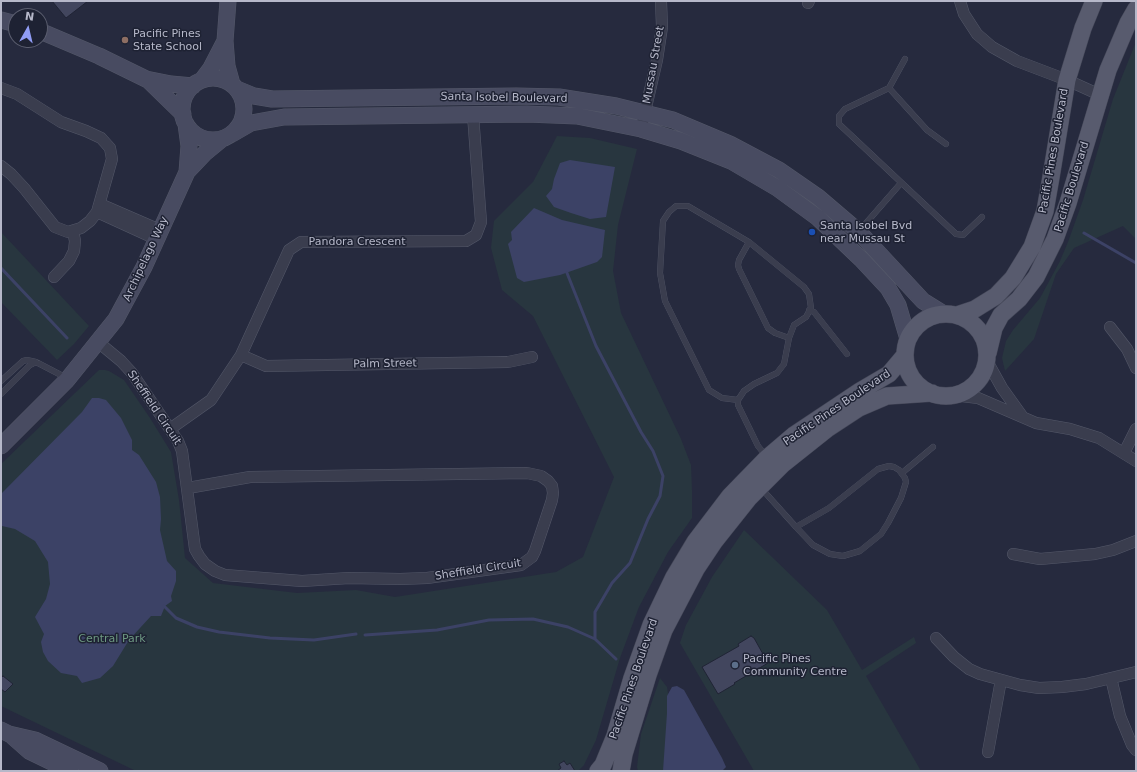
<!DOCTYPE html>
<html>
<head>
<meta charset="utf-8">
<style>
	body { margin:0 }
	#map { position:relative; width:1137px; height:772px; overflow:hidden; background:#262a3e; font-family:"DejaVu Sans",sans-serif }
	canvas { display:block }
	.frame { position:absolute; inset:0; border:2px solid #b6b8c9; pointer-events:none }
	.north { position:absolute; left:8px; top:8px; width:40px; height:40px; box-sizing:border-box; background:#1e2233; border:1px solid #5b5e6f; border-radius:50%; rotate:8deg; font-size:11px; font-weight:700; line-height:16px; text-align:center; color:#b6b8c9 }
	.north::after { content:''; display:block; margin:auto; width:14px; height:18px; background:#909cf4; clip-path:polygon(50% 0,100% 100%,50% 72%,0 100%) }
</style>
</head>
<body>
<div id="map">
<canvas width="1137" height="772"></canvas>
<div class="frame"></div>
<div class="north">N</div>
</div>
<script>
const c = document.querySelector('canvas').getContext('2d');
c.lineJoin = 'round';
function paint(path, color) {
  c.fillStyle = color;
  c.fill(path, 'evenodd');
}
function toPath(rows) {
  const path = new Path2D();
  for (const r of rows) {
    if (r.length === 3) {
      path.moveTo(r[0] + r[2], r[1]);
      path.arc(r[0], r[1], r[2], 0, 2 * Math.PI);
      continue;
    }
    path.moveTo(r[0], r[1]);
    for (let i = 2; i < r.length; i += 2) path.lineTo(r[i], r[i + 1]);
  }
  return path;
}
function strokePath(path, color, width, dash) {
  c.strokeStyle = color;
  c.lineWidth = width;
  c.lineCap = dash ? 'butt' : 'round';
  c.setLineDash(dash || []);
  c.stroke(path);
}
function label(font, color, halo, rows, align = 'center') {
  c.font = font + ' "DejaVu Sans",sans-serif';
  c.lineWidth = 3;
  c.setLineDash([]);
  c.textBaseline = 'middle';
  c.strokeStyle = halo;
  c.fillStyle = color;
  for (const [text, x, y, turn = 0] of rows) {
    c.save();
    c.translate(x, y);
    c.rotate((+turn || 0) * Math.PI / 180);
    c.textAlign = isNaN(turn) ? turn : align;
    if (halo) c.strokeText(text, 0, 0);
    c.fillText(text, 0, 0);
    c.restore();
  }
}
const green = toPath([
	[1136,42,1136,239,1123,226,1074,248,1056,274,1034,339,1005,371,1002,358,1006,341,1013,330,1040,298,1060,261,1068,242,1083,200,1113,99],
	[557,136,590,138,637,149,618,225,613,271,621,313,681,439,691,465,692,490,692,518,668,552,639,607,620,658,596,740,584,765,578,771,136,771,1,706,1,464,99,370,105,370,109,371,124,380,150,418,171,452,179,500,185,558,213,583,297,593,356,590,395,597,556,572,583,557,614,477,533,316,502,290,491,248,494,221,533,182],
	[1,232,89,326,74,344,57,360,1,302],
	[744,530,827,610,862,670,914,637,916,643,866,676,921,771,754,771,680,643,686,625,712,577],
	[660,678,667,687,672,721,665,771,638,771,637,767,641,734]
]);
const water = toPath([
	[570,160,615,167,606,217,590,219,571,213,554,207,546,196,552,189,554,179,560,163],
	[534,208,562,220,605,230,602,257,597,262,560,275,524,282,517,278,508,244,512,240,511,232],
	[92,398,99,398,106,400,121,418,132,440,132,450,139,455,156,482,160,497,161,519,160,530,167,561,176,571,176,581,171,596,172,601,165,606,161,616,151,616,129,640,113,666,100,678,82,683,77,676,61,673,48,661,43,652,41,642,44,634,35,617,46,599,50,584,48,562,35,541,15,529,2,526,1,494,82,412],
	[677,686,684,690,722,758,726,767,722,771,663,771,667,713,667,696,672,687]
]);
const stream = toPath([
	[1084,233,1136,263],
	[1,268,67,338],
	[567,273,596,346,641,432,653,451,663,476,660,496,648,519,630,563,612,583,595,612,595,639],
	[164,606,176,618,197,627,219,632,270,638,314,640,356,634],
	[365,635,437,630,489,620,533,619,568,627,595,639,616,659]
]);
const building = toPath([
	[52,1,88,1,66,18,52,1],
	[751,636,754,638,768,663,734,683,735,684,718,694,702,667,739,646,738,644,751,636],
	[3,676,13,684,5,692,1,689,1,678,3,676],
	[564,761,567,765,570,763,575,771,557,771,561,768,559,764,564,761]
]);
const lane = toPath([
	[889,88,905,59],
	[946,144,927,130,889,88,845,109,839,116,839,124,956,234,963,235,982,217],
	[860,230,901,183],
	[749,242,739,260,738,265,739,269,768,328,775,333,789,338],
	[809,310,814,312,847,354],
	[1,381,23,361,27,360,36,362],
	[1,394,30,365,36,362,61,375],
	[738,400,722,398,709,390,665,301,660,273,663,221,669,212,676,206,688,206,749,242,804,287,809,294,811,308,806,317,794,325,789,338,784,364,777,373,754,384,744,391,738,400,738,405,758,446,766,456],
	[902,473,933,447],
	[761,488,796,527,813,545,830,554,843,556,860,551,881,534,888,523,901,498,906,482,905,478,899,470,894,467,889,466,878,469,829,508,796,527]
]);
const street = toPath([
	[960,1,964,14,977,34,992,47,1017,61,1067,80,1100,95],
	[808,3,809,1],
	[1,88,17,94,61,122,86,131,101,138,110,148,112,159,97,212,90,221,81,228,68,232,55,227,24,188,11,174,1,166],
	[641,129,657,60,662,27,661,1],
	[100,204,160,230],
	[97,212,156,239],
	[54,277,69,261,74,251,75,241,73,231],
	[1110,327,1127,349,1136,368],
	[98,342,121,361,132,373,178,441,182,451,195,549,199,556,205,564,215,571,225,575,302,581,349,578,400,579,427,578,521,565,532,557,535,551,552,500,553,493,552,486,548,481,541,476,527,473,250,477,188,488],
	[241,355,266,366,508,362,532,357],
	[987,361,1002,388,1022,416],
	[953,395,978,398,1036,423,1070,429,1099,438,1136,461],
	[170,429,211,400,241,355,289,250,301,242,466,241,476,235,481,222,473,115],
	[1124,453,1136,429],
	[1013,554,1040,559,1095,554,1113,550,1136,541],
	[936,638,954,657,969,669,980,674,1020,685,1039,688,1062,687,1086,684,1136,672],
	[1111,678,1120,716,1132,745,1136,750],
	[988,752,1001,680]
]);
const secondary = toPath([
	[228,1,225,41,227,66,232,84],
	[1,20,16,24],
	[40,31,99,56,146,79,171,84,193,86],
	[213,109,31],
	[148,80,183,114],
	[202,80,211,68,225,41],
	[237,89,254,96,272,99,516,96,559,97,616,106,673,120,730,144,779,170,818,197,859,232,923,301,944,314],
	[186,124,189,146,187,172],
	[232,134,251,123,284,117,527,114,577,116,641,129,681,141,731,161,777,188,818,218,861,259,888,288,898,305,908,339],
	[1,446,67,380,116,319,144,267,187,172,205,153,222,139],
	[1,730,9,734,35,740,100,771],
	[12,736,29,751,70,771]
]);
const primary = toPath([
	[946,355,41],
	[957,315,975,309,996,296,1013,278,1032,247,1045,211,1051,177,1067,80,1083,28,1094,1],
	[988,353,994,328,1001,315,1019,299,1036,277,1055,239,1068,203,1108,70,1128,23,1136,9],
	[598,771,603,765,615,736,632,678,651,625,674,577,695,542,730,496,767,458,794,435,860,391,889,374,905,355],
	[621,771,624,754,648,675,664,630,696,569,714,542,749,498,783,464,827,429,859,408,887,396,932,393]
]);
const markers = [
	[125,40,4,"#8d6e63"],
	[812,232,4,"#1a4fb4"],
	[735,665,4,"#5c6f8a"]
];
const poiNames = [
	["Pacific Pines",133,34],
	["State School",133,47],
	["Santa Isobel Bvd",820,226],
	["near Mussau St",820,239],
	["Pacific Pines",743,659],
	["Community Centre",743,672]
];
const streetNames = [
	["Mussau Street",654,65,-80],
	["Santa Isobel Boulevard",504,98,1],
	["Pacific Pines Boulevard",1054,151,-80],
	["Pacific Boulevard",1072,187,-73],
	["Pandora Crescent",357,242],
	["Archipelago Way",146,259,-65],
	["Palm Street",385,364,-1],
	["Sheffield Circuit",154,408,56],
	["Pacific Pines Boulevard",837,408,-34],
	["Sheffield Circuit",478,570,-9],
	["Pacific Pines Boulevard",634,679,-71]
];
const parkNames = [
	["Central Park",112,639]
];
paint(green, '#28363f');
paint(water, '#3c4266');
strokePath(stream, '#3c4266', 3);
paint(building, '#42465e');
strokePath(building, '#202435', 1);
strokePath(lane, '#545869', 6);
strokePath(street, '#545869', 12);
strokePath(secondary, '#545869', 17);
strokePath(primary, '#434657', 18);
strokePath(lane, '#3a3d4e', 5.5);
strokePath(street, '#3a3d4e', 11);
strokePath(secondary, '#484b61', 16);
strokePath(primary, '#585b6e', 17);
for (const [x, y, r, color] of markers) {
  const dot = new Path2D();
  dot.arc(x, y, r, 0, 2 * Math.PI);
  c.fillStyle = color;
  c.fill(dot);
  strokePath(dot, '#1e2233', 1.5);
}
label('11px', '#b6b8c9', '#1e2233', poiNames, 'left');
label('11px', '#b6b8c9', '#1e2233', streetNames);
label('11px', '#6e9983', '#1e2233', parkNames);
</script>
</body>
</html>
